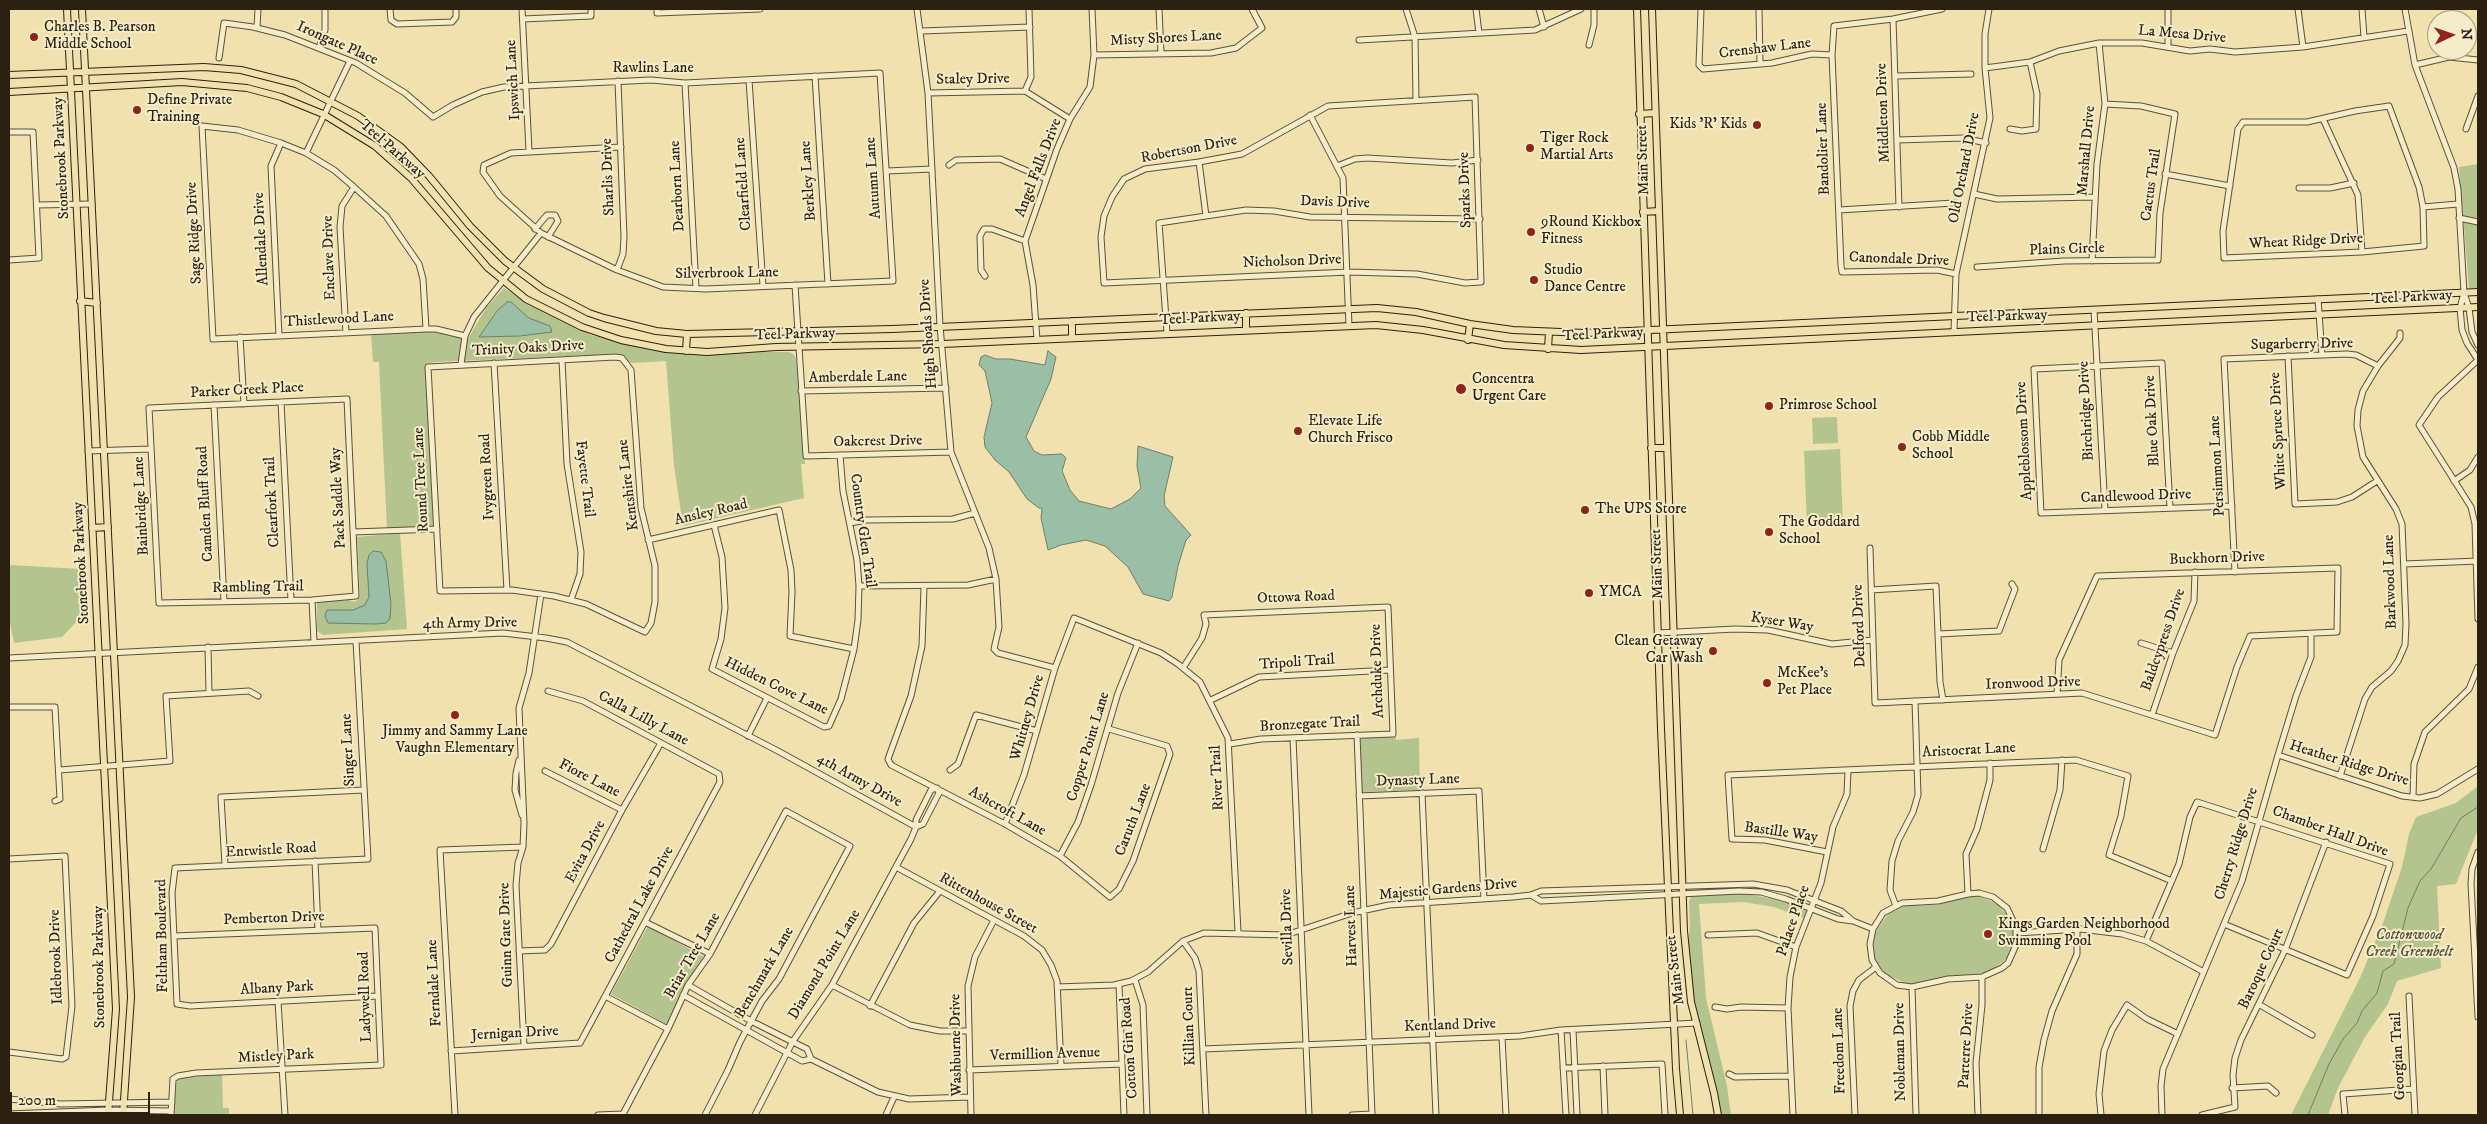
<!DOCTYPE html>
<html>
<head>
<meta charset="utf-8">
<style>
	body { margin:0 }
	#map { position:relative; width:2487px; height:1124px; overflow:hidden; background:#f0e1ae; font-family:"IM FELL DW Pica",serif }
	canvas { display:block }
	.frame { position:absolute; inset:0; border:10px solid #2c2011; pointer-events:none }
	.north { position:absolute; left:2427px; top:10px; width:50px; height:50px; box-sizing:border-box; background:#f5ecca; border:1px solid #a59a80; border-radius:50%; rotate:87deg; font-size:14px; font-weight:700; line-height:20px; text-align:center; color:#2c2011 }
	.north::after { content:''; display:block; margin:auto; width:18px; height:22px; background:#8f2418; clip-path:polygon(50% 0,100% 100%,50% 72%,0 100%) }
	.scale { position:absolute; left:10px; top:1092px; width:140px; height:22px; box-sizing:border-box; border:2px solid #2c2011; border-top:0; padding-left:6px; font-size:15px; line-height:18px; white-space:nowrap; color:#2c2011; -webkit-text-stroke:4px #f5ecca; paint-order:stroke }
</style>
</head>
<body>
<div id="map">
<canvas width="2487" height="1124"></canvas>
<div class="frame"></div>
<div class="north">N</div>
<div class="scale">200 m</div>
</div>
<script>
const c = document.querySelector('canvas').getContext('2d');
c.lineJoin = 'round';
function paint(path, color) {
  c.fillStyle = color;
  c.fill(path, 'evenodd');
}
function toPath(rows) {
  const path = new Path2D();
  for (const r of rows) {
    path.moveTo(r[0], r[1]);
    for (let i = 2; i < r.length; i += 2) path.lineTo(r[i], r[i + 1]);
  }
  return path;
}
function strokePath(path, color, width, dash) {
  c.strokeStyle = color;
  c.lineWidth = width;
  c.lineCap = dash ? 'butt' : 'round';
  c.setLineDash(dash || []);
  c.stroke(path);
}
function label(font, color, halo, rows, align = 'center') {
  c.font = font + ' "IM FELL DW Pica",serif';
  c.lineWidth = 4;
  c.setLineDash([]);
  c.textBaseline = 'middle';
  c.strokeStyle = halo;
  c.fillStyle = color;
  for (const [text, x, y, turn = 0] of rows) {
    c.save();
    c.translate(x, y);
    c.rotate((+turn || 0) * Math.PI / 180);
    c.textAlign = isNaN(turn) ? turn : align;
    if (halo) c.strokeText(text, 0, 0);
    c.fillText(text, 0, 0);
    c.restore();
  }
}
const green = toPath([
	[2478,164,2478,288,2469,288,2459,167],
	[504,288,528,304,591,335,667,351,789,352,793,354,796,358,805,464,801,464,804,498,683,526,674,465,666,361,632,363,616,354,435,362,425,364,434,527,387,529,379,362,373,362,371,333,438,331,468,339,486,308],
	[1837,417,1838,443,1813,444,1812,418],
	[1840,449,1843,526,1807,527,1804,451],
	[400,533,407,629,323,635,317,631,317,602,348,600,355,602,360,597,357,537],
	[11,565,80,569,80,618,62,637,14,643,9,619,9,568],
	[1396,736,1396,740,1419,738,1420,790,1362,792,1360,738],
	[2478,786,2478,829,2456,884,2437,886,2441,968,2397,981,2388,1004,2365,1037,2338,1088,2328,1115,2291,1115,2360,978,2383,923,2402,867,2409,834,2416,817,2456,803],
	[1738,893,1783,900,1803,908,1806,910,1806,915,1804,918,1774,907,1744,902,1699,904,1706,998,1727,1086,1731,1115,1719,1115,1692,988,1688,945,1690,925,1689,901,1692,895],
	[1977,896,1997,903,2010,919,2013,927,2013,945,2007,958,1994,969,1988,973,1942,977,1919,983,1908,984,1887,975,1879,966,1875,958,1873,943,1875,932,1888,914,1904,906,1938,905,1964,897],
	[648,926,704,957,683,990,668,1025,611,994],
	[222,1074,223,1108,229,1108,229,1115,174,1115,176,1081,183,1078]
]);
const water = toPath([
	[507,302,511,302,529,318,550,326,552,332,520,336,479,337,497,311,507,302],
	[1048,351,1056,357,1051,379,1026,437,1034,451,1042,455,1062,454,1066,458,1062,471,1070,490,1079,501,1111,509,1130,499,1141,488,1137,466,1138,446,1173,457,1164,496,1165,506,1191,535,1186,540,1178,566,1172,597,1169,601,1143,594,1128,567,1105,546,1086,540,1061,545,1048,550,1041,518,1042,508,1039,508,1027,499,1009,472,995,460,985,447,984,437,992,403,985,371,979,365,981,357,985,355,996,359,1010,359,1045,365,1048,351],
	[373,551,381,552,386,561,391,604,390,619,386,623,376,624,328,623,325,616,327,610,353,610,365,605,369,597,367,564,369,555,373,551]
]);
const stream = toPath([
	[1686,1040,1693,1115],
	[2308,1115,2329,1064,2343,1039,2357,1023,2362,1011,2377,993,2383,971,2394,964,2408,908,2420,881,2431,869,2461,818,2478,807]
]);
const minor = toPath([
	[390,9,391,20,397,24,452,22,456,17,456,9],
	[522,9,529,151],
	[657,9,657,13,760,9],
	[917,9,928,93,940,326,951,452,989,548,996,579,999,627,994,649,998,653,1055,668],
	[1159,9,1161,53],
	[1406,9,1415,37,1416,100],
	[1476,9,1479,33],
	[1539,9,1544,27],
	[1701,9,1699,65,1703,69,1772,63,1812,54,1832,55],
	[1759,9,1760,64],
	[1942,9,1893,19,1834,26,1832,55,1841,266,1842,272,1937,270,1956,274],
	[2298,9,2303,47],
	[2362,9,2364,37],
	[2405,9,2415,65,2454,168,2458,189,2464,293,2469,308,2472,332,2478,345],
	[523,19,591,16,591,9],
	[1893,19,1899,207],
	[257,28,258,9],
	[922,31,1030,27],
	[1359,40,1535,30,1581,9],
	[1589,45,1594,25,1594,9],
	[2168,47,2168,9],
	[319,48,325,30,325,9],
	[1094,55,1211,53,1236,48,1262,28,1252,9],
	[219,58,224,23,253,27,285,35,356,63,405,93,433,117,453,105,482,92,504,87,651,80,685,83,880,73,893,281,706,289,663,287,617,270,541,233,500,196,483,172,484,165,511,153,621,147],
	[2415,65,2449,57,2478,60],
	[1985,68,2030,62,2059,51,2099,43,2142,43,2190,51,2210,49,2235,52,2303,47,2408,31],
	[815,76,828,284],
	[1896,76,1971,74],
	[749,80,763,286],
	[685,83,696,288],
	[1025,91,1031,77,1029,9],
	[928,93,1025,91,1070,119],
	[1475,97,1481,282,1465,283,1417,274,1349,272,1104,283,1101,237,1104,216,1112,197,1124,179,1145,169,1199,162,1242,154,1328,106,1475,97],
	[2389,106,2419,187,2423,207,2424,246,2362,252,2224,258,2223,231,2238,129,2243,122,2307,122,2355,111,2389,106],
	[1310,115,1343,178,1349,326],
	[2323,119,2358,195,2362,252],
	[2010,129,2022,131,2036,129,2037,94,2030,62],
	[2466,129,2478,96],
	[9,132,33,132,39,258,9,260],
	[1897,140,1964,138,1986,143],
	[306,153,350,61],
	[1199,162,1206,216],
	[949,165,956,160,1000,159,1046,179],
	[1337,166,1355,159,1367,158,1452,163,1478,160],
	[887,171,932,169],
	[2165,174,2230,186],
	[2299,188,2330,188,2354,183],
	[1974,194,1997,199,2095,197],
	[37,205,92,204],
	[2423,207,2458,204],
	[1839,210,1954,203],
	[2459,218,2478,222],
	[535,229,547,215,555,215,558,221,548,237],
	[2092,261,2097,164,2105,104,2099,43],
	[1977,267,2064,261,2158,260,2160,213,2175,114,2141,106,2105,104],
	[617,270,623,254,624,237,618,81],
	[985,276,981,270,980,236,984,229,992,229,1025,241],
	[795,285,806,456,951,452],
	[2464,293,2460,308,2462,330,2467,343,2478,360],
	[2318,299,2322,355],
	[2094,310,2105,510],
	[426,329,423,279,419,264,386,216,354,187,334,170,306,153,281,143,238,130,202,126,213,339,386,331,426,329,436,329,465,336],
	[1954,331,1956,274,1990,118,1985,68,1985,34,1989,9],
	[346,333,340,227,342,206,354,187],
	[1167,333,1159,223,1246,210,1274,211,1310,217,1480,219],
	[279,336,271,166,281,143],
	[240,337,244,404],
	[1037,340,1033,285,1025,241,1057,149,1070,119,1090,87,1094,55,1092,9],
	[2288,356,2295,504,2337,502,2352,497,2377,481],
	[615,357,622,358,631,370,641,508,655,566,655,602,651,623,645,632,586,604,554,596,512,590,440,591,428,367,615,357],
	[562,360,567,464,581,552,580,574,571,600],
	[2478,360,2438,397,2419,425,2471,507,2475,524,2478,619],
	[494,363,507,590],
	[461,364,465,336,474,317,541,233],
	[801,391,946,388],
	[347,399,356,596,312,600,159,603,149,408,347,399],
	[281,402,291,600],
	[214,405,224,601],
	[88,451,151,449],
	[2454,481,2470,470,2478,457],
	[2170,508,2162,363,2034,369,2041,513,2232,506],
	[850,523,867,520,953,519,975,513],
	[714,525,722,557,725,608,721,639,712,669,824,727,829,726,841,699,854,649,858,620,859,586,857,560,843,491,840,455],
	[353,532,437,529],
	[648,540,779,510,791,570,792,592,790,636,854,649],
	[1870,548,1875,703,2082,693,2215,735,2237,667,2250,636,2337,632,2338,568,2097,576,2059,660,2057,694],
	[2404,564,2478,561],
	[2235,572,2224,359,2347,354,2356,355,2378,366],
	[859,586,968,585,996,579],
	[924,587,922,646,911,696,888,759,891,765,1005,824,1060,856,1110,897,1119,889,1133,861,1170,754,1167,746,1109,729],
	[1871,590,1936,586,1940,682,1943,700],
	[312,600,314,642],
	[1658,633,1735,629,1768,630,1832,644,1873,640],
	[1938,634,1999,631,2015,589,2012,584],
	[356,641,368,859,175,868,172,893,177,1004,190,1006,378,996],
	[2141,643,2173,653],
	[208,647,209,693],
	[9,658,503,633,546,638,567,642,778,751,916,827],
	[1183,668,1202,638,1206,624,1204,615,1388,607,1393,734,1261,739,1230,744],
	[1211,700,1259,677,1390,670],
	[9,707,55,707,60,799,55,801],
	[2152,715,2173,653,2194,601,2195,572],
	[1357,735,1372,1115],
	[748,736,767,698],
	[1293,738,1309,1115],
	[2278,755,2402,796,2420,798,2437,794,2478,769],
	[519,760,516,773,515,790,522,815],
	[60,770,170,761,166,696,249,691,258,696],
	[950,770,958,764,976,715,1037,731],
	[545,771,622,810],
	[2340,776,2365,699,2372,687,2391,671,2398,661,2405,645,2406,624,2402,524,2396,509,2363,457,2357,426,2358,410,2363,391,2378,366,2400,338,2400,333],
	[1422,793,1436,1115],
	[1359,796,1479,791,1484,899],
	[2413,797,2414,764,2425,732,2469,689,2478,667],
	[1005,824,1024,775,1055,668,1074,618,1161,653,1178,664,1200,682,1228,738,1238,932],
	[2043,849,2060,790,2062,760],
	[1827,852,1765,840,1732,839,1728,775,2076,760,2128,776,2121,816,2109,855,2172,881],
	[2478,852,2472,869,2471,884,2478,1017],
	[1060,856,1078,822,1091,785,1118,693,1138,643],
	[9,859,65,856,72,1006,66,1057,62,1059,9,1052],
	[315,861,318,930],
	[225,865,221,797,364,790],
	[896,867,1024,936,1042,950,1051,965,1057,981,1061,1066],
	[1979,893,1993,897,2007,908,2016,927,2016,945,2008,963,2002,968,1982,977,1948,979,1912,987,1897,985,1880,973,1872,960,1870,944,1873,929,1883,913,1902,903,1938,901,1968,894,1979,893],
	[1968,894,1966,854,1977,829,1990,780,1990,763],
	[1531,895,1541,901,1739,891,1761,892,1786,899,1838,919,1853,921],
	[1896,906,1890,890,1892,861,1898,841,1913,812,1918,795,1915,701],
	[645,922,710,954],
	[2017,933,2080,929,2122,934,2146,941,2202,971],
	[1708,935,1757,933,1796,947],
	[1183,941,1195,958,1199,971,1206,1115],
	[2146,941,2179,864,2190,817,2197,802,2390,864,2373,916,2347,975,2224,924],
	[519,951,545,950,551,944,622,810,661,743],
	[1135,980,1143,1005,1147,1115],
	[688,985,751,1021,807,1049,811,1059],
	[832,985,910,1025,940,1031,967,1031],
	[1119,985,1124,1115],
	[1057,987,1114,985,1131,981,1148,972,1183,941,1204,933,1286,935,1352,913,1389,905,1513,897,1531,895,1541,891,1753,884,1787,890,1841,911,1853,921,1873,929],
	[1912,987,1916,1115],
	[683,995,802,1061,811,1059,878,1092,909,1099,970,1097],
	[605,996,668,1029],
	[2409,996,2415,1115],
	[278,1001,285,1115],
	[2260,1005,2312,1035],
	[870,1006,914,923,940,891],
	[1715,1007,1727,1009,1741,1007,1788,1008],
	[1561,1030,1566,1115],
	[1573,1030,1577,1115],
	[1502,1037,1506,1115],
	[524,1046,516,885,518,863,523,847,524,823,519,708,529,673,541,594],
	[1203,1049,1520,1036,1561,1030,1697,1023],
	[451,1051,580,1043,720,782,719,774,583,701,548,691],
	[1603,1066,1605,1115],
	[1563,1068,1662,1064,1665,1115],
	[969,1070,1122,1064],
	[1729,1074,1735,1077,1791,1076],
	[2232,1088,2268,1086,2276,1093],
	[9,1099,61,1104,172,1102],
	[9,1114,108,1110,171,1111],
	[171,1115,173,1079,178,1076,196,1073,381,1065,375,928,174,936],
	[455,1115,440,850,523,847],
	[598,1115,623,1114,668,1029,688,985,710,954,786,811,850,846,779,979,762,1001,740,1042,728,1070,705,1115],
	[755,1115,793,1041,832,985,911,839,916,827,916,820,931,790,937,788,939,793,923,824,916,827],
	[886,1115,894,1097],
	[971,1115,968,986,975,957,994,920],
	[1352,1115,1372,1114],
	[1793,1115,1788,1008,1790,977,1796,947,1821,883,1833,827,1847,794,1848,770],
	[1855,1115,1850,1006,1853,991,1859,980,1876,967],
	[1978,1115,1976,1063,1982,1005,1982,977],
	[2039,1115,2039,1067,2044,1040,2052,1011,2077,954,2077,929],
	[2101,1115,2099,1094,2104,1051,2112,1030,2127,1005,2147,1019,2178,1034],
	[2162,1115,2161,1086,2163,1069,2242,881,2278,755,2296,696,2311,657,2311,634],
	[2202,1115,2235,1107,2233,1075,2235,1058,2241,1040,2285,950,2326,842],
	[2345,1115,2343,1094,2413,1089]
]);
const major = toPath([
	[67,9,116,1009,108,1115],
	[82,9,131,997,123,1115],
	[1637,9,1661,729,1676,1069,1680,1115],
	[1652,9,1684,931,1691,1002,1714,1093,1718,1115],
	[9,75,204,67,241,70,296,84,358,116,401,147,429,176,470,226,505,261,543,289,589,313,604,318,656,331,687,334,892,329,1377,308,1416,312,1470,324,1513,330,1585,333,2478,292],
	[9,92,182,82,247,88,281,97,323,114,375,146,411,178,488,268,526,299,582,327,621,340,666,349,707,352,776,347,942,344,1376,325,1423,330,1504,345,1581,350,2478,307],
	[1639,114,1655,113],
	[1643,212,1659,211],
	[80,301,97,303],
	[1246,313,1246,330],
	[1072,321,1072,338],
	[1468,340,1470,324],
	[1548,349,1549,332],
	[686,351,687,334],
	[1651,448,1667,448],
	[92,528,108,527]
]);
const markers = [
	[34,37,5,"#8f2418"],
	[137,110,5,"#8f2418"],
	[1757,125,5,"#8f2418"],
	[1530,148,5,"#8f2418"],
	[1531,232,5,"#8f2418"],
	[1534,280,5,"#8f2418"],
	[1461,389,6,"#8f2418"],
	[1769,406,5,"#8f2418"],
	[1298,431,5,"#8f2418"],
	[1902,447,5,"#8f2418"],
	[1585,510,5,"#8f2418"],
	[1769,532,5,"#8f2418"],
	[1589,593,5,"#8f2418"],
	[1713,651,5,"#8f2418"],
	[1767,683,5,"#8f2418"],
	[455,715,5,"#8f2418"],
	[1988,934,5,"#8f2418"]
];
const poiNames = [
	["Charles B. Pearson",44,28],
	["Middle School",44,45],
	["Define Private",147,101],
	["Training",147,118],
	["Kids 'R' Kids",1747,125,"right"],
	["Tiger Rock",1540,139],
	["Martial Arts",1540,156],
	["9Round Kickbox",1541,223],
	["Fitness",1541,240],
	["Studio",1544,271],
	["Dance Centre",1544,288],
	["Concentra",1472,380],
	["Urgent Care",1472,397],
	["Primrose School",1779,406],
	["Elevate Life",1308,422],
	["Church Frisco",1308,439],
	["Cobb Middle",1912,438],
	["School",1912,455],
	["The UPS Store",1595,510],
	["The Goddard",1779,523],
	["School",1779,540],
	["YMCA",1599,593],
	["Clean Getaway",1703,642,"right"],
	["Car Wash",1703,659,"right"],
	["McKee's",1777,674],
	["Pet Place",1777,691],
	["Jimmy and Sammy Lane",455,732,"center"],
	["Vaughn Elementary",455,749,"center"],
	["Kings Garden Neighborhood",1998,925],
	["Swimming Pool",1998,942]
];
const streetNames = [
	["La Mesa Drive",2182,35,5],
	["Misty Shores Lane",1166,39,-3],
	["Irongate Place",337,44,24],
	["Crenshaw Lane",1765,49,-7],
	["Rawlins Lane",653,69],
	["Ipswich Lane",514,80,-93],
	["Staley Drive",973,80,-1],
	["Middleton Drive",1884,113,-92],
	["Bandolier Lane",1824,149,-92],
	["Teel Parkway",392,150,41],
	["Robertson Drive",1189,150,-11],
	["Marshall Drive",2087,151,-85],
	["Stonebrook Parkway",62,158,-93],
	["Main Street",1644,160,-92],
	["Angel Falls Drive",1039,168,-69],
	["Old Orchard Drive",1965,168,-79],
	["Sharlis Drive",609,177,-92],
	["Autumn Lane",874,178,-94],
	["Berkley Lane",809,181,-94],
	["Clearfield Lane",744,184,-94],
	["Cactus Trail",2152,185,-82],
	["Dearborn Lane",678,186,-93],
	["Sparks Drive",1466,190,-92],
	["Davis Drive",1335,203,2],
	["Sage Ridge Drive",195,233,-93],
	["Allendale Drive",262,239,-93],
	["Wheat Ridge Drive",2306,242,-3],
	["Plains Circle",2067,250,-2],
	["Enclave Drive",330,258,-92],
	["Canondale Drive",1899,260,2],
	["Nicholson Drive",1292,262,-2],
	["Silverbrook Lane",727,274,-1],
	["Teel Parkway",2412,298,-3],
	["Teel Parkway",2007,317,-2],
	["Teel Parkway",1200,319,-3],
	["Thistlewood Lane",339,320,-3],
	["High Shoals Drive",929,334,-94],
	["Teel Parkway",795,335,-2],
	["Teel Parkway",1603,335,-3],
	["Sugarberry Drive",2302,345,-1],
	["Trinity Oaks Drive",528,349,-3],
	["Amberdale Lane",858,378,-1],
	["Parker Creek Place",247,391,-3],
	["Birchridge Drive",2087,411,-93],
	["Blue Oak Drive",2153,421,-93],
	["White Spruce Drive",2279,431,-93],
	["Appleblossom Drive",2025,441,-93],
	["Oakcrest Drive",878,442,-1],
	["Persimmon Lane",2218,466,-93],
	["Ivygreen Road",488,477,-93],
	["Fayette Trail",584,479,83],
	["Round Tree Lane",422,480,-93],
	["Kentshire Lane",629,485,-97],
	["Candlewood Drive",2136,497,-2],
	["Pack Saddle Way",339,498,-93],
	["Clearfork Trail",273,502,-93],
	["Camden Bluff Road",206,504,-93],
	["Bainbridge Lane",142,506,-93],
	["Ansley Road",711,513,-13],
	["Country Glen Trail",862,531,82],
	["Buckhorn Drive",2217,559,-2],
	["Stonebrook Parkway",82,563,-93],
	["Main Street",1658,564,-92],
	["Barkwood Lane",2391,582,-92],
	["Rambling Trail",258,588,-1],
	["Ottowa Road",1296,598,-2],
	["Kyser Way",1782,623,9],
	["4th Army Drive",470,624,-1],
	["Delford Drive",1860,626,-92],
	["Baldcypress Drive",2164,640,-71],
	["Tripoli Trail",1297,663,-4],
	["Archduke Drive",1378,671,-92],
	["Ironwood Drive",2033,684,-2],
	["Hidden Cove Lane",776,687,26],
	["Whitney Drive",1028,718,-74],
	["Calla Lilly Lane",643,719,28],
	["Bronzegate Trail",1310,725,-3],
	["Copper Point Lane",1089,747,-73],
	["Singer Lane",349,750,-93],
	["Aristocrat Lane",1969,751,-3],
	["Heather Ridge Drive",2349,764,17],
	["River Trail",1218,778,-93],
	["Fiore Lane",589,779,27],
	["4th Army Drive",859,781,29],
	["Dynasty Lane",1418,781,-2],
	["Ashcroft Lane",1007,812,29],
	["Caruth Lane",1134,820,-69],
	["Chamber Hall Drive",2330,832,20],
	["Bastille Way",1781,833,8],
	["Cherry Ridge Drive",2237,844,-73],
	["Entwistle Road",271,851,-3],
	["Evita Drive",586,852,-62],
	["Majestic Gardens Drive",1448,890,-5],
	["Rittenhouse Street",988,904,29],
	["Cathedral Lake Drive",640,905,-62],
	["Pemberton Drive",274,919,-2],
	["Palace Place",1794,921,-71],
	["Harvest Lane",1352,926,-92],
	["Sevilla Drive",1288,927,-92],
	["Guinn Gate Drive",507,935,-92],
	["Feltham Boulevard",163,936,-91],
	["Briar Tree Lane",693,956,-60],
	["Idlebrook Drive",57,957,-92],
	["Diamond Point Lane",825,965,-59],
	["Stonebrook Parkway",100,967,-91],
	["Baroque Court",2262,969,-65],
	["Main Street",1676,970,-97],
	["Benchmark Lane",765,973,-60],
	["Ferndale Lane",435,983,-93],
	["Albany Park",277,989,-3],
	["Ladywell Road",366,997,-92],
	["Killian Court",1190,1026,-92],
	["Kentland Drive",1450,1026,-2],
	["Jernigan Drive",515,1034,-3],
	["Washburne Drive",957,1045,-91],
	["Parterre Drive",1967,1046,-87],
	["Cotton Gin Road",1130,1048,-94],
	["Freedom Lane",1840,1051,-92],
	["Nobleman Drive",1901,1052,-91],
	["Vermillion Avenue",1045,1055,-2],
	["Georgian Trail",2399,1056,-93],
	["Mistley Park",276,1057,-3]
];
const parkNames = [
	["Cottonwood",2409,936],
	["Creek Greenbelt",2409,953]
];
paint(green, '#b4c48f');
paint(water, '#9bbea6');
strokePath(water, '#6f7f6a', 1);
strokePath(stream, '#6f7f6a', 1);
strokePath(minor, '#5d5038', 7);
strokePath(major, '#2c2011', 8);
strokePath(minor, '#f5ecca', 5);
strokePath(major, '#f0e1ae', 6);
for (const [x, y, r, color] of markers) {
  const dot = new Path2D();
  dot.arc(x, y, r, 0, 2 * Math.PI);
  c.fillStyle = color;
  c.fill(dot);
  strokePath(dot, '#f5ecca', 2);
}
label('15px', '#2c2011', '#f5ecca', poiNames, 'left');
label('15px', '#2c2011', '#f5ecca', streetNames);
label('italic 15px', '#555137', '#f5ecca', parkNames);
</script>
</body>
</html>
